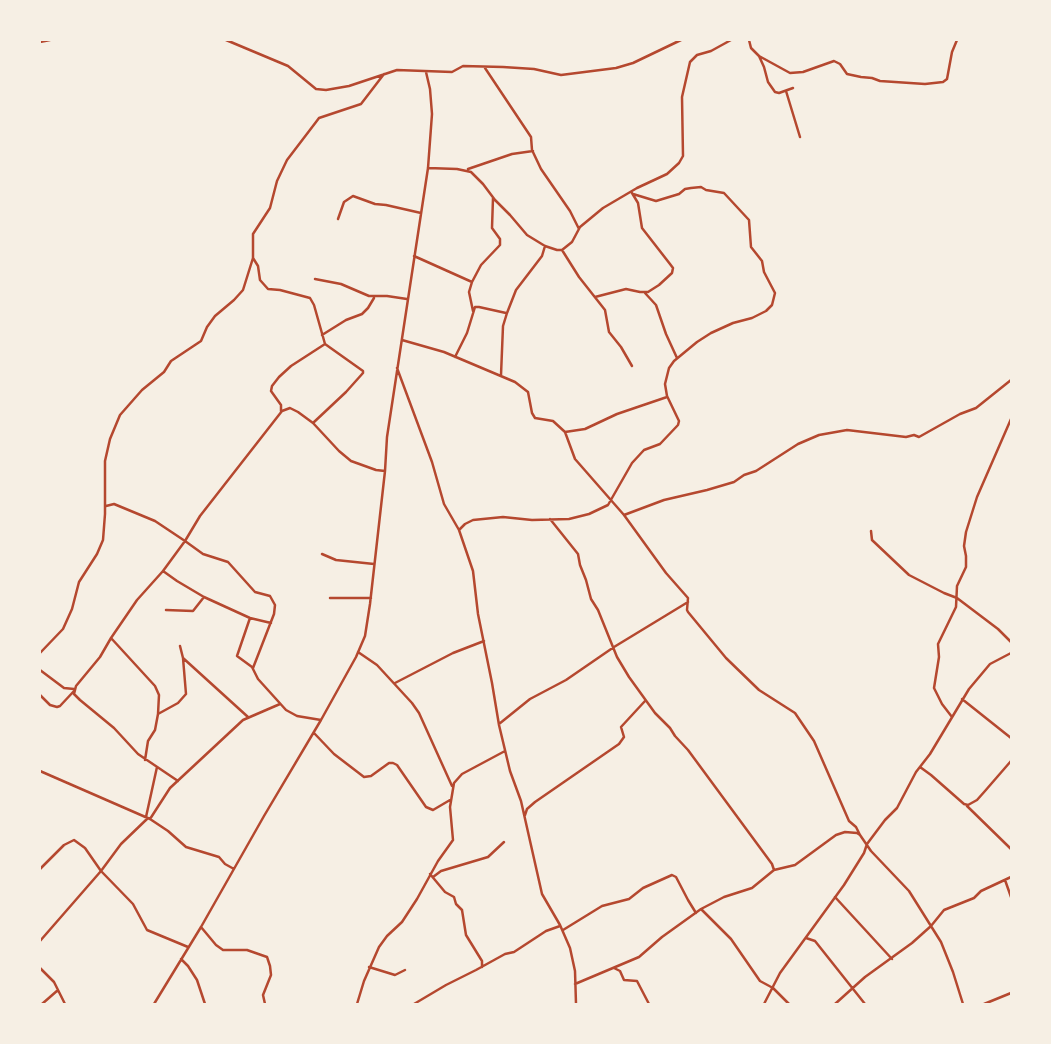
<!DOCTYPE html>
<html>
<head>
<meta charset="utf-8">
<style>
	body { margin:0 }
	#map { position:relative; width:1051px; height:1044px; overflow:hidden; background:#f6efe4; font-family:Overpass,sans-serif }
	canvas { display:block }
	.frame { position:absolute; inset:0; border:41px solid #f6efe4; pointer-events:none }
</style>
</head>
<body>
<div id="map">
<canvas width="1051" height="1044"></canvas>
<div class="frame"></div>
</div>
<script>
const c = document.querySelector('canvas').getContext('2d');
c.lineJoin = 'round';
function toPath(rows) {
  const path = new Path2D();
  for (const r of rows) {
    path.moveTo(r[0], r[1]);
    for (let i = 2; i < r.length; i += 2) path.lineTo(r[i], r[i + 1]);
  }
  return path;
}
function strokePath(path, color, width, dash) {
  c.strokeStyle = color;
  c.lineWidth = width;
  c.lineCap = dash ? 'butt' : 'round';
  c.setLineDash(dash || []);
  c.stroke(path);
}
const minor = toPath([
	[226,40,288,66,316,89,326,90,349,86,397,70,452,72,463,66,503,67,534,69,561,75,616,68,633,63,681,40],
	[749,40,751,48,759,56,764,67,768,82,775,92,779,93,793,88],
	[40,42,50,40],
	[759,56,790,73,803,72,834,61,840,64,847,74,861,77,872,78,880,81,925,84,943,82,947,79,952,52,957,40],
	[485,68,531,137,532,150,541,169,570,211,579,229],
	[786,91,800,137],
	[428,168,457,169,471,172,483,184,495,200,510,215,527,235,545,246,557,250,562,250,572,242,580,227,603,208,637,188,667,174,679,163,683,156,682,97,690,62,697,55,711,51,731,40],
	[468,169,512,154,533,151],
	[338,219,344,202,353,196,375,204,386,205,421,213],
	[562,250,579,277,605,310,609,332,621,347,632,366],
	[414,256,472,282],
	[253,258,258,266,260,280,268,289,280,290,310,298,314,305,325,344,363,371,363,373,346,392,313,423],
	[315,279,341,284,369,296,387,296,407,299],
	[645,293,656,305,666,334,677,358],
	[595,297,626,289,640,292,648,292,659,285,672,273,673,268,670,264,642,228,638,203,632,193],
	[473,311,469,292,472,282,481,265,500,245,500,239,492,228,493,198],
	[322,335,346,320,362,314,368,308,374,298],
	[402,340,444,352,515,382,528,392,532,413,535,418,553,421,565,432,575,459,624,515,666,573,688,598,687,610,688,612,726,658,759,690,795,713,814,741,849,821,856,827,860,835],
	[455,357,467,333,475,307,479,307,506,313],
	[397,368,432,462,444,504,459,530,473,571,478,614,492,683,499,725,510,771,521,801,542,894,560,925,570,948,575,971,576,1004],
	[501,375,503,326,507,313,516,290,542,256,545,246],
	[281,411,281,405,271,391,272,386,279,377,291,366,325,344],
	[565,432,585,429,617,414,667,397],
	[106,506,114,504,155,521,185,541,203,554,228,562,255,592,270,596,275,605,274,614,253,668],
	[624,515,664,500,707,490,734,482,744,475,756,471,798,444,819,435,847,430,906,437,914,435,919,437,960,414,976,408,1011,380],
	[550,519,578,554,580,565,586,580,591,599,598,610,617,657,629,677,655,713,670,728,675,736,688,750,772,864,774,870],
	[459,530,465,524,473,520,503,517,532,520,569,519,589,514,608,505,632,463,644,450,660,444,678,425,679,421,667,396,665,384,669,368,674,361,697,342,711,333,733,323,752,318,766,311,772,305,775,293,764,272,762,261,751,247,749,220,724,193,706,190,701,187,691,188,685,189,679,194,656,201,633,194],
	[871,531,872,540,909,575,944,593,957,598,998,629,1011,642],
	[322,554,336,560,374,564],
	[163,571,177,581,204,597,250,618,271,623],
	[330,598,371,598],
	[166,610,193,611,204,597],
	[250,618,237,656,252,667,258,679,286,710,297,716,321,720],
	[111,638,155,686,159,695,158,714,155,730,148,741,145,760],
	[358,652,377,665,412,703,419,713,452,786],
	[40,653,63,629,72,609,79,582,97,554,103,540,105,514,105,461,110,439,120,415,142,390,164,372,171,361,201,341,207,327,215,316,234,300,243,290,253,258,253,234,270,208,277,181,287,160,316,122,319,118,361,104,384,74],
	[183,658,248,717],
	[40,670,64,688,74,689],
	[395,683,453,653,484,641],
	[40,695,50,705,57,707,60,706,74,691],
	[962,699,1011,738],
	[158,714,178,703,186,694,183,658,180,646],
	[952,717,942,704,934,688,939,657,938,644,956,607,957,586,966,567,966,556,964,546,966,532,977,497,1011,419],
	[499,724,530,699,566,680,614,647,688,602],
	[314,733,334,754,364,777,371,776,389,763,393,763,397,765,426,807,433,810,450,800],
	[920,767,931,775,964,804,968,805,977,800,985,791,1011,761],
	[40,771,150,819,168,831,186,847,219,857,225,864,234,869],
	[178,781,138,754,114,728,80,700,74,694,76,686,100,657,111,638,137,600,163,571,185,541,200,516,282,411,290,408,298,412,313,423,339,451,351,461,376,470,385,471],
	[967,806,1011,849],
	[525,815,527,809,535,802,619,744,624,737,621,727,645,701],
	[146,817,157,767],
	[150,819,170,788,243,720,280,704],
	[40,869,64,845,74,840,85,848,101,871,133,904,147,930,188,947],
	[430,874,445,892,454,897,456,904,462,910,466,935,482,961,482,967],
	[433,877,441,871,488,857,504,842],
	[1005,880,1011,897],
	[835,897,892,959],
	[701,909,731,939,760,981,773,988,789,1004],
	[201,927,216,945,223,950,247,950,267,957,270,966,271,975,263,995,265,1004],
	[563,930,602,906,629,899,643,888,672,875,676,877,688,900,696,913],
	[806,938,815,941,865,1004],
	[40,941,101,871,121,844,148,818],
	[181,959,188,966,197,980,205,1004],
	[369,967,395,975,405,970],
	[40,968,54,982,65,1004],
	[614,968,620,971,624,980,637,981,649,1004],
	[575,984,639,957,662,937,701,909,724,897,752,888,774,870,795,865,836,835,845,832,857,833,860,835,871,851,909,891,941,942,953,972,963,1004],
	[42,1004,58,990],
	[154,1004,201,927,264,816,321,720,356,657,365,636,370,604,385,471,387,437,428,168,432,114,430,89,426,72],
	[357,1004,364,981,379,947,387,936,402,922,417,899,438,861,453,840,450,807,454,783,462,774,505,751],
	[414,1004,446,985,476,970,505,954,514,952,546,931,560,926],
	[764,1004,780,973,844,885,864,853,867,844,885,820,897,808,916,772,930,754,969,689,990,664,1011,653],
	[835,1004,865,977,912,943,931,926,944,910,974,898,981,891,1011,877],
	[984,1004,1011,993]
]);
strokePath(minor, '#b5482f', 2.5);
</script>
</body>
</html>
